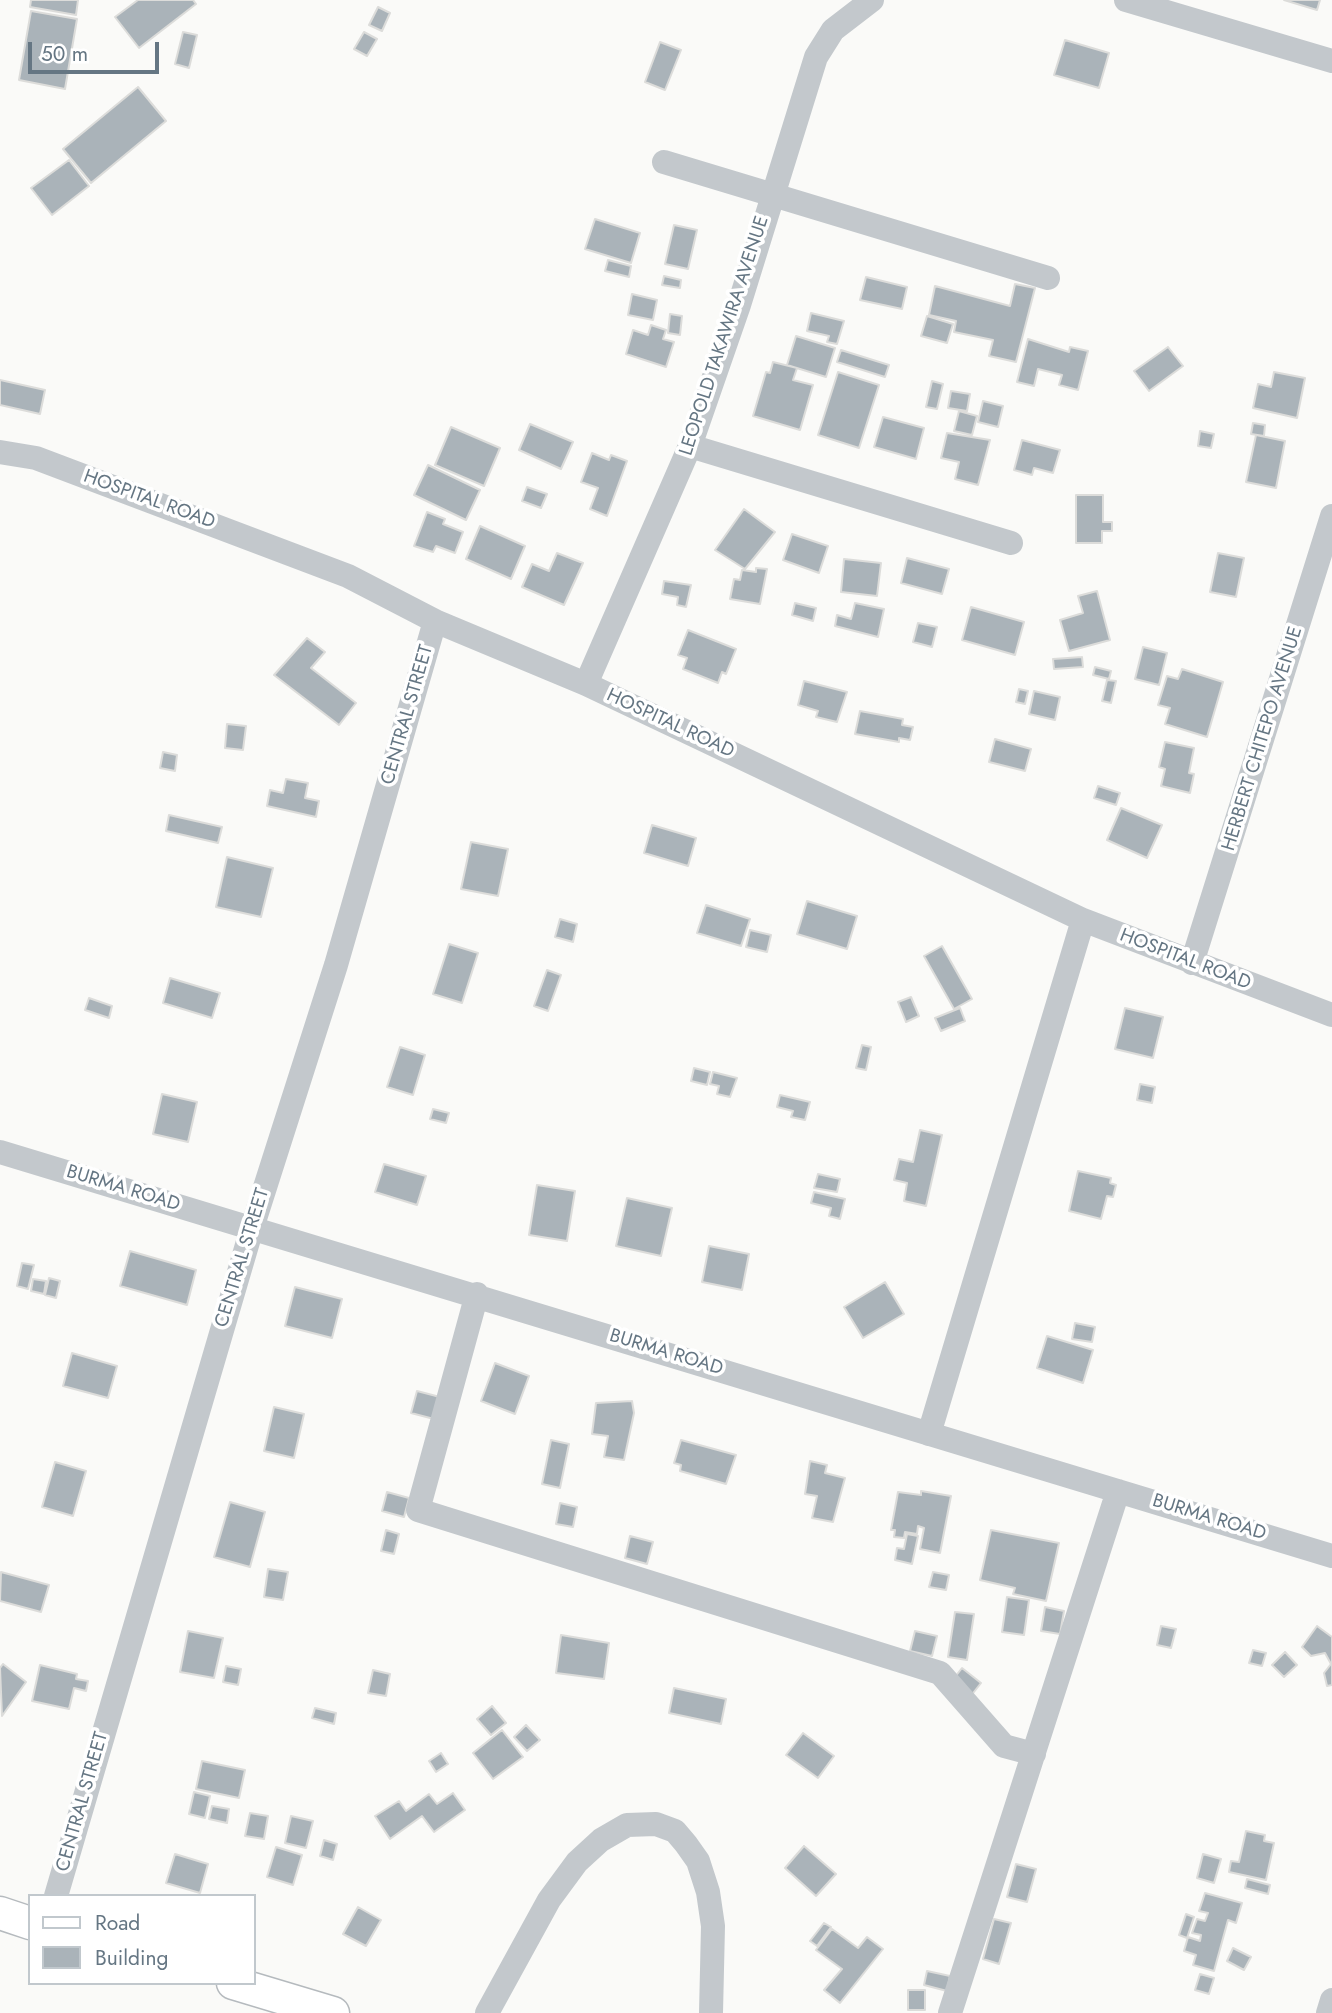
<!DOCTYPE html>
<html>
<head>
<meta charset="utf-8">
<style>
	body { margin:0 }
	#map { position:relative; width:1332px; height:2013px; overflow:hidden; background:#fafaf8; font-family:Jost,sans-serif }
	canvas { display:block }
	.legend { position:absolute; left:28px; top:1894px; width:228px; height:91px; box-sizing:border-box; background:#fff; border:2px solid #c1c8cd; margin:0; padding:9px 12px; list-style:none; font-size:21px; color:#657683 }
	.legend li { display:flex; align-items:center; gap:14px; height:35px }
	.legend b { width:35px; border:2px solid #c1c8cd }
	.scale { position:absolute; left:28px; top:42px; width:131px; height:32px; box-sizing:border-box; border:4px solid #657683; border-top:0; padding-left:9px; font-size:21px; line-height:24px; white-space:nowrap; color:#657683; -webkit-text-stroke:5px #fff; paint-order:stroke }
</style>
</head>
<body>
<div id="map">
<canvas width="1332" height="2013"></canvas>
<ul class="legend">
<li><b style="height:9px;background:#fff"></b>Road</li>
<li><b style="height:19px;background:#aab3b9"></b>Building</li>
</ul>
<div class="scale">50 m</div>
</div>
<script>
const c = document.querySelector('canvas').getContext('2d');
c.lineJoin = 'round';
function paint(path, color) {
  c.fillStyle = color;
  c.fill(path, 'evenodd');
}
function toPath(rows) {
  const path = new Path2D();
  for (const r of rows) {
    path.moveTo(r[0], r[1]);
    for (let i = 2; i < r.length; i += 2) path.lineTo(r[i], r[i + 1]);
  }
  return path;
}
function strokePath(path, color, width, dash) {
  c.strokeStyle = color;
  c.lineWidth = width;
  c.lineCap = dash ? 'butt' : 'round';
  c.setLineDash(dash || []);
  c.stroke(path);
}
function label(font, color, halo, rows, align = 'center') {
  c.font = font + ' Jost,sans-serif';
  c.lineWidth = 7;
  c.setLineDash([]);
  c.textBaseline = 'middle';
  c.strokeStyle = halo;
  c.fillStyle = color;
  for (const [text, x, y, turn = 0] of rows) {
    c.save();
    c.translate(x, y);
    c.rotate((+turn || 0) * Math.PI / 180);
    c.textAlign = isNaN(turn) ? turn : align;
    if (halo) c.strokeText(text, 0, 0);
    c.fillText(text, 0, 0);
    c.restore();
  }
}
const building = toPath([
	[31,0,78,0,76,15,30,7,31,0],
	[138,0,193,0,196,4,139,48,115,17,138,0],
	[1284,0,1320,0,1317,10,1284,0],
	[378,7,390,13,382,31,369,25,378,7],
	[31,11,77,19,65,89,19,80,31,11],
	[183,32,197,35,189,68,175,64,183,32],
	[364,32,377,39,367,56,354,49,364,32],
	[1065,40,1109,53,1099,88,1054,75,1065,40],
	[660,42,681,50,665,90,645,82,660,42],
	[138,87,166,121,91,183,63,149,138,87],
	[69,160,89,186,52,215,31,188,69,160],
	[595,219,640,233,631,263,585,249,595,219],
	[674,225,697,230,688,269,665,264,674,225],
	[608,260,631,266,629,277,605,271,608,260],
	[664,276,681,280,680,288,662,285,664,276],
	[866,277,907,287,902,309,860,300,866,277],
	[1015,284,1035,288,1016,362,989,356,993,340,954,332,956,321,929,315,935,286,1010,306,1015,284],
	[632,294,657,300,653,320,628,315,632,294],
	[811,313,844,321,837,344,827,342,829,336,807,331,811,313],
	[670,314,682,316,680,335,668,333,670,314],
	[927,316,953,324,947,343,921,336,927,316],
	[651,325,666,330,663,339,674,342,666,367,626,354,633,330,648,335,651,325],
	[796,336,835,348,826,377,787,365,796,336],
	[1028,339,1069,352,1070,347,1088,351,1078,390,1059,385,1062,375,1038,369,1034,386,1017,382,1028,339],
	[1168,347,1183,366,1149,391,1134,371,1168,347],
	[841,350,889,365,885,377,837,362,841,350],
	[773,362,797,368,793,380,813,385,800,430,753,416,766,372,770,373,773,362],
	[838,372,879,385,859,448,818,435,838,372],
	[1274,372,1305,378,1297,418,1253,408,1258,384,1271,387,1274,372],
	[0,380,45,390,40,414,0,405,0,380],
	[932,381,943,384,937,409,926,407,932,381],
	[951,391,970,394,967,411,948,408,951,391],
	[983,401,1003,406,998,427,978,422,983,401],
	[959,411,977,416,972,435,954,431,959,411],
	[883,417,924,428,916,459,874,447,883,417],
	[1253,423,1265,425,1264,436,1251,434,1253,423],
	[530,424,573,442,561,469,519,450,530,424],
	[451,427,500,448,484,486,435,465,451,427],
	[1200,431,1214,434,1211,448,1198,446,1200,431],
	[947,433,990,440,978,485,955,479,959,462,941,458,947,433],
	[1256,435,1285,441,1276,488,1246,482,1256,435],
	[1022,440,1060,450,1053,473,1034,468,1032,475,1014,470,1022,440],
	[592,453,609,460,611,455,627,461,607,516,590,509,598,488,581,482,592,453],
	[428,465,480,490,466,520,414,495,428,465],
	[527,487,547,494,541,508,522,501,527,487],
	[1076,495,1103,495,1103,522,1112,522,1112,531,1102,531,1102,543,1076,543,1076,495],
	[744,509,775,532,745,569,715,550,744,509],
	[427,512,445,519,443,524,463,532,455,553,436,546,433,552,414,546,427,512],
	[480,526,525,546,511,579,466,559,480,526],
	[792,534,828,546,819,573,783,560,792,534],
	[557,553,583,563,564,605,522,587,532,564,549,571,557,553],
	[1218,553,1244,558,1236,597,1210,592,1218,553],
	[907,558,949,569,942,594,901,583,907,558],
	[844,559,881,563,877,596,841,592,844,559],
	[756,568,767,569,760,604,730,599,734,579,740,580,742,570,756,572,756,568],
	[664,581,691,585,686,607,677,605,678,597,662,594,664,581],
	[1097,591,1110,640,1069,651,1060,620,1083,613,1078,596,1097,591],
	[795,603,816,608,813,621,792,615,795,603],
	[855,603,884,609,878,637,835,626,837,615,851,619,855,603],
	[971,607,1024,622,1015,655,962,640,971,607],
	[918,623,937,627,932,647,913,642,918,623],
	[688,630,736,649,726,674,722,672,718,683,683,669,687,658,678,655,688,630],
	[307,638,325,652,311,668,356,703,339,725,274,675,307,638],
	[1143,647,1167,653,1159,685,1135,679,1143,647],
	[1082,657,1083,667,1054,669,1053,659,1082,657],
	[1095,667,1111,671,1109,679,1093,675,1095,667],
	[1182,669,1223,682,1207,737,1165,724,1170,708,1158,705,1167,676,1178,679,1182,669],
	[1107,680,1116,681,1111,703,1102,701,1107,680],
	[804,681,847,692,837,722,816,717,818,711,798,705,804,681],
	[1019,689,1028,691,1025,704,1016,702,1019,689],
	[1034,691,1060,697,1055,720,1029,714,1034,691],
	[860,711,903,719,902,725,913,727,910,740,899,738,899,742,855,734,860,711],
	[227,724,246,726,243,750,225,748,227,724],
	[995,739,1031,749,1025,771,989,762,995,739],
	[1165,742,1194,748,1189,773,1194,774,1190,793,1161,786,1165,769,1159,767,1165,742],
	[163,752,177,755,175,771,160,768,163,752],
	[286,779,308,783,305,798,319,801,316,817,267,806,270,790,283,793,286,779],
	[1098,786,1120,793,1116,805,1094,798,1098,786],
	[1121,808,1162,825,1147,858,1107,840,1121,808],
	[169,815,222,827,218,843,166,831,169,815],
	[652,825,696,838,688,866,644,853,652,825],
	[471,842,508,849,498,896,461,889,471,842],
	[227,857,273,868,261,917,216,907,227,857],
	[807,901,857,916,847,949,797,934,807,901],
	[706,905,750,919,741,946,697,933,706,905],
	[560,919,577,924,573,942,555,937,560,919],
	[750,930,771,935,767,952,746,947,750,930],
	[449,944,478,953,462,1003,433,994,449,944],
	[942,946,972,999,954,1009,924,956,942,946],
	[547,970,561,975,548,1011,534,1006,547,970],
	[170,978,220,993,212,1018,163,1003,170,978],
	[911,997,919,1016,906,1022,898,1002,911,997],
	[89,998,112,1006,109,1018,85,1010,89,998],
	[960,1008,965,1021,941,1031,935,1018,960,1008],
	[1125,1008,1163,1017,1153,1058,1115,1049,1125,1008],
	[862,1045,871,1047,866,1070,856,1068,862,1045],
	[400,1047,425,1055,413,1095,387,1087,400,1047],
	[694,1068,710,1072,707,1085,691,1081,694,1068],
	[713,1072,737,1078,730,1097,717,1094,719,1086,710,1084,713,1072],
	[1140,1084,1155,1087,1152,1103,1137,1100,1140,1084],
	[162,1094,197,1102,188,1142,153,1134,162,1094],
	[780,1095,810,1102,805,1120,791,1117,793,1111,777,1107,780,1095],
	[433,1109,449,1113,446,1123,430,1119,433,1109],
	[920,1130,942,1135,926,1206,904,1201,907,1183,894,1180,899,1159,913,1162,920,1130],
	[384,1164,426,1176,417,1205,375,1192,384,1164],
	[1078,1171,1111,1178,1110,1183,1116,1185,1113,1197,1107,1196,1101,1219,1069,1211,1078,1171],
	[818,1174,840,1179,837,1192,814,1188,818,1174],
	[537,1185,575,1191,567,1241,529,1235,537,1185],
	[814,1192,845,1199,840,1219,829,1216,831,1208,811,1203,814,1192],
	[627,1198,672,1208,661,1256,616,1246,627,1198],
	[709,1246,749,1254,742,1290,702,1282,709,1246],
	[130,1251,196,1270,187,1305,120,1286,130,1251],
	[22,1263,34,1265,28,1289,17,1286,22,1263],
	[49,1278,60,1281,56,1298,45,1295,49,1278],
	[33,1279,46,1281,44,1294,31,1291,33,1279],
	[885,1282,904,1314,863,1338,844,1307,885,1282],
	[295,1287,342,1299,332,1338,285,1326,295,1287],
	[1075,1323,1095,1327,1092,1342,1072,1339,1075,1323],
	[1047,1336,1093,1350,1083,1383,1037,1368,1047,1336],
	[72,1353,117,1366,108,1398,63,1386,72,1353],
	[495,1363,529,1376,515,1414,481,1401,495,1363],
	[417,1391,440,1397,434,1419,411,1413,417,1391],
	[632,1401,634,1413,624,1460,604,1457,608,1436,592,1434,596,1403,632,1401],
	[274,1407,304,1414,294,1458,264,1451,274,1407],
	[551,1440,569,1444,560,1488,542,1484,551,1440],
	[681,1440,736,1455,726,1484,680,1471,681,1465,674,1463,681,1440],
	[810,1461,827,1465,825,1473,845,1478,833,1522,812,1518,817,1496,805,1494,810,1461],
	[55,1462,86,1471,73,1516,42,1507,55,1462],
	[921,1491,951,1496,940,1553,920,1549,924,1528,918,1526,917,1534,905,1532,904,1538,894,1537,895,1530,891,1530,898,1492,921,1495,921,1491],
	[387,1492,409,1498,404,1517,382,1511,387,1492],
	[230,1502,265,1512,250,1567,214,1557,230,1502],
	[560,1503,577,1507,573,1527,556,1524,560,1503],
	[386,1530,399,1534,394,1554,381,1551,386,1530],
	[991,1530,1059,1543,1046,1601,1013,1594,1015,1588,980,1580,991,1530],
	[907,1534,918,1536,912,1564,895,1560,897,1548,904,1549,907,1534],
	[630,1536,653,1542,647,1564,625,1558,630,1536],
	[268,1569,288,1572,283,1600,264,1597,268,1569],
	[1,1572,49,1585,41,1612,0,1601,1,1572],
	[933,1572,949,1575,946,1590,929,1587,933,1572],
	[1007,1597,1029,1600,1024,1635,1002,1632,1007,1597],
	[1045,1607,1064,1611,1060,1634,1041,1631,1045,1607],
	[955,1612,974,1614,967,1660,948,1657,955,1612],
	[1161,1626,1176,1629,1171,1648,1157,1645,1161,1626],
	[1317,1626,1332,1637,1332,1685,1327,1686,1324,1673,1331,1664,1325,1653,1311,1656,1302,1647,1317,1626],
	[188,1631,223,1638,214,1678,180,1672,188,1631],
	[915,1631,937,1636,932,1656,910,1651,915,1631],
	[561,1635,609,1643,604,1679,556,1673,561,1635],
	[1253,1650,1266,1653,1262,1666,1249,1663,1253,1650],
	[1285,1652,1297,1665,1284,1677,1272,1665,1285,1652],
	[3,1664,26,1682,2,1716,0,1668,3,1664],
	[40,1665,77,1674,76,1679,88,1681,86,1691,74,1688,69,1709,32,1701,40,1665],
	[226,1666,241,1669,238,1685,223,1682,226,1666],
	[962,1668,981,1683,970,1697,951,1682,962,1668],
	[373,1670,390,1674,386,1696,368,1693,373,1670],
	[674,1688,726,1699,721,1724,669,1713,674,1688],
	[492,1706,506,1723,491,1735,477,1719,492,1706],
	[315,1708,336,1713,334,1724,312,1718,315,1708],
	[526,1725,540,1740,527,1751,514,1737,526,1725],
	[502,1730,523,1757,493,1779,473,1753,502,1730],
	[803,1733,834,1756,818,1778,786,1755,803,1733],
	[441,1753,448,1764,436,1772,429,1761,441,1753],
	[202,1761,245,1770,239,1798,196,1789,202,1761],
	[194,1792,210,1796,205,1818,189,1814,194,1792],
	[453,1793,465,1810,434,1832,422,1816,390,1839,375,1816,399,1801,406,1811,429,1794,437,1804,453,1793],
	[212,1806,229,1809,227,1823,209,1819,212,1806],
	[250,1813,268,1816,264,1839,245,1836,250,1813],
	[291,1816,313,1821,306,1848,285,1843,291,1816],
	[1246,1831,1265,1835,1264,1841,1274,1843,1266,1880,1229,1872,1231,1861,1239,1862,1246,1831],
	[324,1840,337,1844,333,1860,320,1856,324,1840],
	[804,1846,836,1874,816,1896,785,1868,804,1846],
	[276,1847,302,1855,293,1885,267,1877,276,1847],
	[175,1854,208,1864,200,1893,166,1883,175,1854],
	[1203,1854,1221,1859,1214,1883,1197,1878,1203,1854],
	[1016,1864,1036,1869,1027,1902,1007,1897,1016,1864],
	[1247,1879,1270,1885,1268,1894,1245,1888,1247,1879],
	[1205,1893,1242,1903,1236,1923,1228,1920,1214,1971,1193,1965,1196,1955,1184,1951,1188,1937,1200,1941,1201,1935,1192,1933,1197,1919,1205,1921,1208,1913,1199,1911,1205,1893],
	[358,1907,381,1920,366,1946,343,1934,358,1907],
	[1186,1914,1194,1917,1187,1938,1179,1935,1186,1914],
	[994,1919,1011,1923,999,1964,983,1959,994,1919],
	[824,1923,831,1927,817,1946,810,1941,824,1923],
	[832,1929,858,1948,867,1937,883,1949,840,2003,824,1990,842,1969,816,1950,832,1929],
	[1233,1948,1251,1957,1244,1970,1227,1961,1233,1948],
	[927,1971,950,1976,947,1991,924,1985,927,1971],
	[1200,1974,1214,1978,1209,1994,1195,1990,1200,1974],
	[908,1990,925,1990,925,2010,908,2010,908,1990]
]);
const minor = toPath([
	[1126,0,1332,61],
	[664,162,1048,278],
	[690,446,1011,543],
	[0,452,36,458,348,576,435,621,586,684,1083,920,1332,1015],
	[586,684,690,446,739,305,816,57,833,30,872,0],
	[1192,963,1332,516],
	[0,1152,1332,1556],
	[477,1294,418,1510,940,1673,1004,1746,1034,1754],
	[929,1434,1083,920],
	[56,1896,252,1228,336,965,435,621],
	[487,2013,549,1900,577,1862,601,1840,627,1825,656,1824,675,1831,686,1844,698,1861,708,1892,713,1926,711,2013],
	[950,2013,1118,1491],
	[1328,2013,1332,2000]
]);
const major = toPath([
	[0,1913,30,1923],
	[233,1983,333,2013]
]);
const streetNames = [
	["LEOPOLD TAKAWIRA AVENUE",725,336,-72],
	["HOSPITAL ROAD",149,500,20],
	["CENTRAL STREET",408,715,-74],
	["HOSPITAL ROAD",670,724,25],
	["HERBERT CHITEPO AVENUE",1263,739,-73],
	["HOSPITAL ROAD",1185,960,21],
	["BURMA ROAD",123,1189,17],
	["CENTRAL STREET",243,1258,-73],
	["BURMA ROAD",666,1353,17],
	["BURMA ROAD",1209,1518,17],
	["CENTRAL STREET",83,1802,-74]
];
paint(building, '#aab3b9');
strokePath(building, '#dcdcda', 2);
strokePath(major, '#b5babe', 35);
strokePath(minor, '#c3c8cc', 24);
strokePath(major, '#fff', 32);
label('19px', '#657683', '#fff', streetNames);
</script>
</body>
</html>
